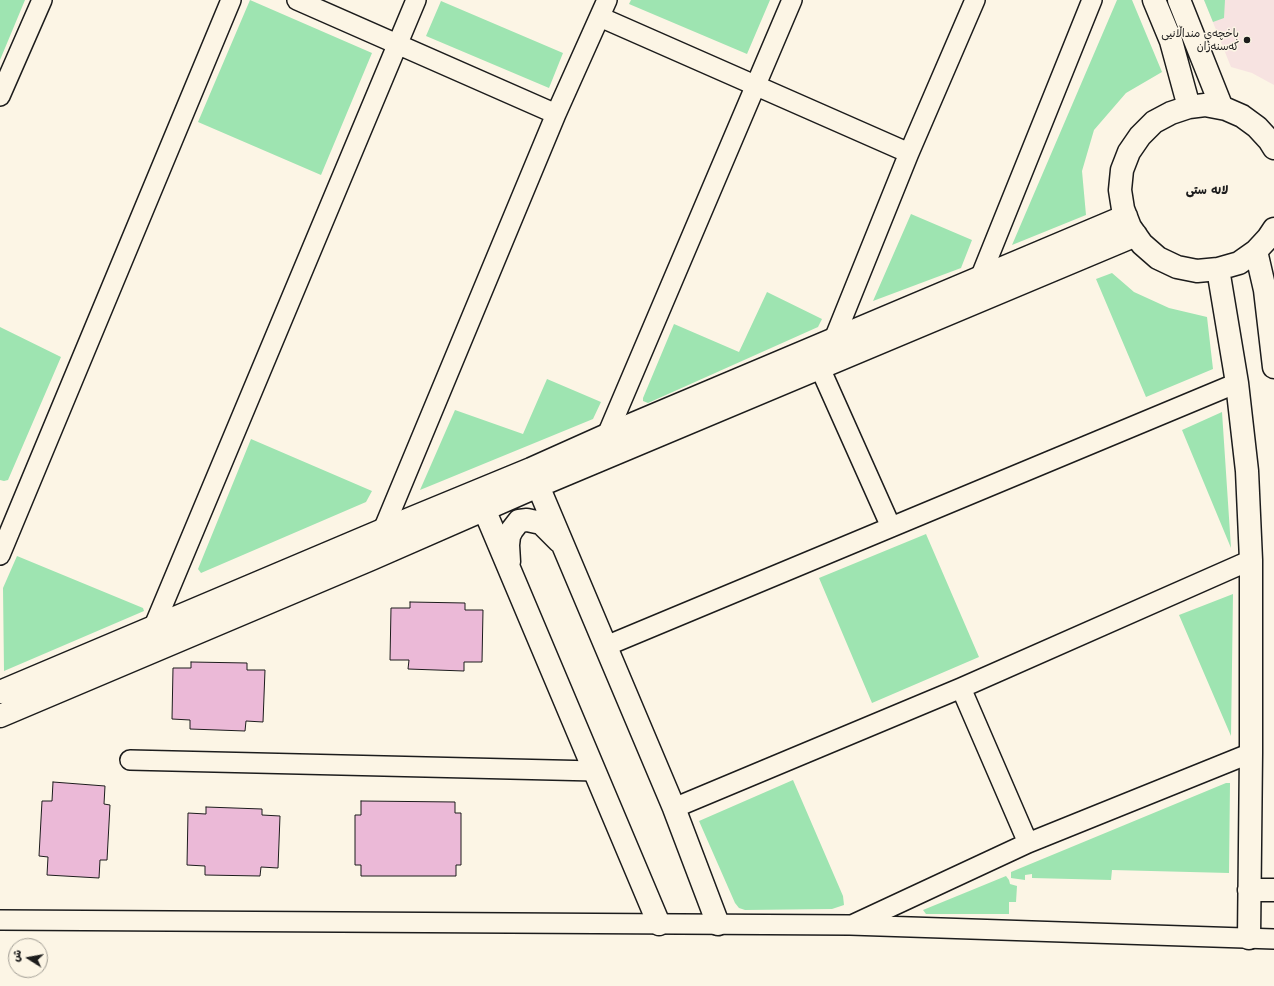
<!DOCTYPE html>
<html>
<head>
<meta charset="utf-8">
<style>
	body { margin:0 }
	#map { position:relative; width:1274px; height:986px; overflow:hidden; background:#fcf5e5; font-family:"Comic Neue","Playpen Sans Arabic",sans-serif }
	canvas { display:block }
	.north { position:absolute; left:8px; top:938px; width:40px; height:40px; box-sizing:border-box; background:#fcf5e5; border:1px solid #a29e95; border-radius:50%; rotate:281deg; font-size:11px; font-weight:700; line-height:16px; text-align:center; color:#1c1c1c }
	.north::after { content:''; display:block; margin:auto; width:14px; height:18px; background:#1c1c1c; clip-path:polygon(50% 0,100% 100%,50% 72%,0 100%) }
</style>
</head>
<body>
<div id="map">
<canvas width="1274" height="986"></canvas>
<div class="north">ش</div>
</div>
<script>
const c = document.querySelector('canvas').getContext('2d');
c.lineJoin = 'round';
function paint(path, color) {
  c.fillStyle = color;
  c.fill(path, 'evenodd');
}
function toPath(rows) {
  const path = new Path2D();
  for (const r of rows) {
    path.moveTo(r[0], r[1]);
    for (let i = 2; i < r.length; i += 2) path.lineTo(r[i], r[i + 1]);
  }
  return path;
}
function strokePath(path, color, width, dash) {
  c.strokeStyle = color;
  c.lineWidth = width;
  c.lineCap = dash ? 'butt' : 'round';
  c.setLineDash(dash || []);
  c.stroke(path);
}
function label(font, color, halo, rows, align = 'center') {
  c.font = font + ' "Comic Neue","Playpen Sans Arabic",sans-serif';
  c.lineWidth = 3;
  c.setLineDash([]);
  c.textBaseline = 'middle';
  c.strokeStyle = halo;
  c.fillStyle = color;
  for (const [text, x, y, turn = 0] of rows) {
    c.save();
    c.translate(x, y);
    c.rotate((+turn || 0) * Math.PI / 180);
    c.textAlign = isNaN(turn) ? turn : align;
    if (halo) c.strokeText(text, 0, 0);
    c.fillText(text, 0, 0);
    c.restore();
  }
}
const built = toPath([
	[1204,0,1274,0,1274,85,1252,73,1231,67]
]);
const green = toPath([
	[0,0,25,0,0,60],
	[250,0,372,53,321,175,198,122],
	[631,0,770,0,747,54,629,4],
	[1117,0,1132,0,1162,72,1126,93,1094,130,1082,171,1086,215,1012,245],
	[1204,0,1225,0,1224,18,1213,22],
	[441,1,563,53,549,88,426,36],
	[911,214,972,240,961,268,873,301],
	[1112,273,1134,292,1169,308,1207,317,1213,369,1146,397,1096,279],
	[767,292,822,319,818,327,648,403,643,401,643,398,674,324,739,352],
	[0,327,61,357,8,480,4,481,0,480],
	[547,379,601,402,593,419,420,490,455,410,523,434],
	[1222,412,1231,548,1182,430],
	[251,439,372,491,366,502,201,573,198,569],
	[926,534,979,657,872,703,819,578],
	[17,556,143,608,144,611,4,671,3,588],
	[1233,594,1231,736,1179,615],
	[793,780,843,896,844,905,832,909,745,910,739,908,735,903,699,821],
	[1226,783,1230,783,1229,873,1112,870,1111,880,1032,878,1032,874,1025,875,1025,880,1011,878,1011,872],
	[1006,876,1009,880,1010,884,1017,886,1016,902,1009,902,1009,914,926,914,923,910]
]);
const building = toPath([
	[410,602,465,603,465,610,483,610,482,662,464,662,464,671,408,669,409,660,390,660,391,608,410,608,410,602],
	[191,662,247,663,247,670,265,670,263,722,246,721,245,731,190,729,190,720,172,719,173,668,191,668,191,662],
	[53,782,105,786,104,804,110,805,107,860,100,860,99,878,47,875,48,857,39,856,42,801,52,801,53,782],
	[361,801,455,802,455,813,461,813,461,865,456,865,456,876,361,876,361,865,355,865,355,815,361,815,361,801],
	[206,807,262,809,262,815,280,816,278,868,261,867,260,876,205,875,205,866,187,865,188,813,206,814,206,807]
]);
const minor = toPath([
	[297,0,556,114],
	[600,17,909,153],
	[0,96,42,0],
	[980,278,1092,0],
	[834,339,909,153,975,0],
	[820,368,891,527],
	[610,444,607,435,792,0],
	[383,530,556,114,607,0],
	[0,555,231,0],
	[154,626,416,0],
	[606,646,1237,383],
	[961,688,1028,843],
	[130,760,595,771],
	[674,808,961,688,1251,560],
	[0,920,850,925,1274,939],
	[854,924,1028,843,1251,753]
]);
const tertiary = toPath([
	[1154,0,1171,41,1189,107],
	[1179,0,1222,108],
	[1274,148,1269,140,1257,127,1242,116,1226,109,1205,105,1189,107,1171,113,1154,122,1140,136,1129,152,1122,170,1120,190,1123,209,1130,227,1142,244,1158,258,1177,267,1197,271,1218,269,1239,263,1256,251,1268,238,1274,229],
	[1256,251,1265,290,1274,367],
	[1218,269,1237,383,1247,471,1251,560,1251,753,1249,938],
	[533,474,674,808,718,924],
	[479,497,659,924],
	[509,562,508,545,509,536,512,530,519,521,527,520,541,523,559,541],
	[0,692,383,530,531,469,607,435,1126,216],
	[0,716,371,559,538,486,1136,235],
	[1249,890,1274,890]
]);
const markers = [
	[1247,40,4,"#1c1c1c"]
];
const poiNames = [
	["باخچەی منداڵانیی",1239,34],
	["کەسنەزان",1239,47]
];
const neighbourhoodNames = [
	["لانه‌ ستی",1207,191]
];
paint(built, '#f7e3e1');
paint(green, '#9ee4b1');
paint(building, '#ebb9d7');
strokePath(building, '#1c1c1c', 1);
strokePath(minor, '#1c1c1c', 22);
strokePath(tertiary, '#1c1c1c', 25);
strokePath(minor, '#fcf5e5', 19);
strokePath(tertiary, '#fcf5e5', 22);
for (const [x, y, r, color] of markers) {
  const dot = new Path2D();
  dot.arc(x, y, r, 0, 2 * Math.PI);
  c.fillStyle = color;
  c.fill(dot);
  strokePath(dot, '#fcf5e5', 1.5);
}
label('11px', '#1c1c1c', '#fcf5e5', poiNames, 'right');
label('bold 12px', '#1c1c1c', '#fcf5e5', neighbourhoodNames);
</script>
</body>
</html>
